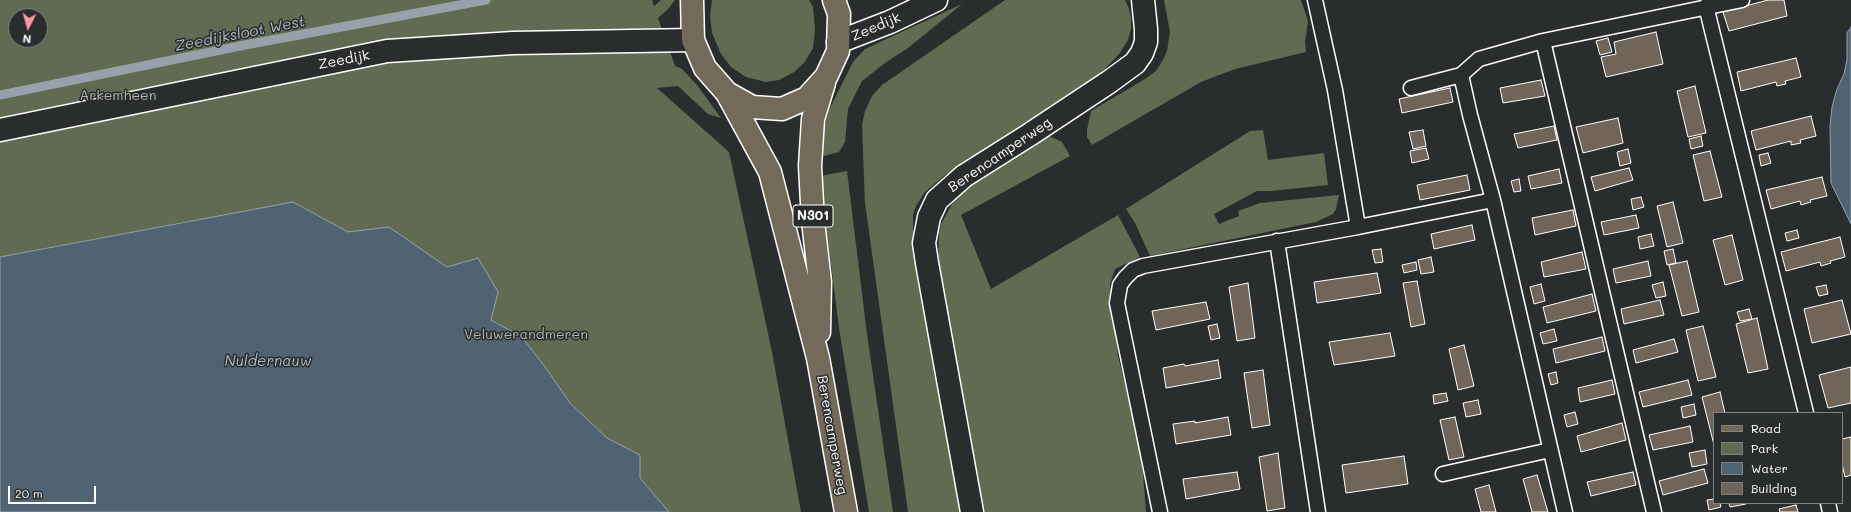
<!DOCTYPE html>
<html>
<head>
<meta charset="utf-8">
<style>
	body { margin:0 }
	#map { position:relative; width:1851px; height:512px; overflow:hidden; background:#2a2d2e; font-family:Mali,sans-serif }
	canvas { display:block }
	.legend { position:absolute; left:1713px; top:412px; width:130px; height:92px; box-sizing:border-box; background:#2a2d2e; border:1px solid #7f8182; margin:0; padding:5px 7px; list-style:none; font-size:12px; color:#fff }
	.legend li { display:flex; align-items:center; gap:8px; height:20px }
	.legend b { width:20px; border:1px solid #7f8182 }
	.north { position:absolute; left:8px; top:8px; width:40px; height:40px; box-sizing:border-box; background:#2a2d2e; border:1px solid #7f8182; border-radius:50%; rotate:186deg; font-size:11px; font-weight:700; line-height:16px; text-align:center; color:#fff }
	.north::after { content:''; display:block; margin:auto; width:14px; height:18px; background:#ff9aa2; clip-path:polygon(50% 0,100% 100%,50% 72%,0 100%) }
	.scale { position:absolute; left:8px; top:486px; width:88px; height:18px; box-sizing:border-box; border:2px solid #fff; border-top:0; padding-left:5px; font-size:12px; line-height:14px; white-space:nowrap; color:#fff; -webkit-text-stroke:3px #2a2d2e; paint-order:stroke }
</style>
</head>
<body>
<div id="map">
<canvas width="1851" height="512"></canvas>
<ul class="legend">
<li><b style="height:5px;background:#746a5a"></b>Road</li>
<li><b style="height:11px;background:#606b52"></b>Park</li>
<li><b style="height:11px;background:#506373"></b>Water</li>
<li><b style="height:11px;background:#716458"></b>Building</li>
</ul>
<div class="north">N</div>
<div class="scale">20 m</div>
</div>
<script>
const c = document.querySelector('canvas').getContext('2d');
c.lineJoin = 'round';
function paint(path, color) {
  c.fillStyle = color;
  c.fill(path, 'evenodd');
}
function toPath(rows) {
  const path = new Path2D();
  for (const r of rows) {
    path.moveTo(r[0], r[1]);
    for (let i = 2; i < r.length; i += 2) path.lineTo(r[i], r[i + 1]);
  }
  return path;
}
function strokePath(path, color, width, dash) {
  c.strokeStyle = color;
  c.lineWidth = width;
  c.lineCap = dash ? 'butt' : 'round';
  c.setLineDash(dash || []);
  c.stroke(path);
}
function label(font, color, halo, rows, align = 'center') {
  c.font = font + ' Mali,sans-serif';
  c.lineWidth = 3;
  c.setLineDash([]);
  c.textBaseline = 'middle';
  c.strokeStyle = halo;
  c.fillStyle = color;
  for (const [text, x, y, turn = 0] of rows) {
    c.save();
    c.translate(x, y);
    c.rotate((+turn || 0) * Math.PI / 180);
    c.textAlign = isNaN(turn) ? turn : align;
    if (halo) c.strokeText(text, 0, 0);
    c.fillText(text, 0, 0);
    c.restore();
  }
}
const green = toPath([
	[0,0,652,0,654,6,661,0,675,0,668,9,658,18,675,66,682,69,697,85,721,118,708,114,678,86,657,88,729,152,772,352,801,512,0,512,190,221,0,257],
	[16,16,40,16,40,40,16,40],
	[712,0,809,0,813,7,815,29,813,48,804,63,794,72,779,80,766,82,746,77,731,67,721,54,712,33,710,16],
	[1005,0,1125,0,1128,6,1131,17,1131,29,1128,40,1120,53,1101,73,944,176,925,192,916,206,913,215,913,228,916,265,961,512,908,512,865,203,862,125,865,111,872,96,882,85],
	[1164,0,1301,0,1308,21,1305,42,1306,52,1235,69,1201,82,1092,145,1087,137,1087,130,1091,111,1145,79,1156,71,1163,60,1167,51,1170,32],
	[962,4,908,48,885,63,862,81,848,109,845,142,839,152,820,157,821,139,829,110,853,62,865,49],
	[1263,130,1268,160,1324,153,1328,185,1271,191,1257,191,1214,214,1219,224,1239,216,1238,211,1260,203,1339,195,1336,209,1333,214,1316,222,1150,256,1135,223,1126,209,1250,131],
	[1049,136,1062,142,1070,156,961,215,991,289,1118,215,1140,257,1115,269,1110,284,1118,356,1141,449,1146,512,984,512,938,261,939,234,941,224,952,204,976,179],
	[847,171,867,334,893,512,869,512,839,328,820,176]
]);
const water = toPath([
	[1851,27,1851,224,1831,183,1830,126,1832,107,1837,89,1844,74,1847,60,1847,33,1851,27],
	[293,202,348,232,389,227,447,267,478,258,498,292,491,320,522,337,548,371,570,403,607,438,640,455,640,478,669,512,0,512,0,257,293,202]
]);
const stream = toPath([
	[0,95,245,45,486,0]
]);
const building = toPath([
	[1768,0,1784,0,1787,16,1729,31,1723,12,1768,0],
	[1656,32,1663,64,1606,77,1601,57,1616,54,1614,42,1656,32],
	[1608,38,1612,52,1600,55,1596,41,1608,38],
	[1796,58,1801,77,1785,81,1786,84,1777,86,1776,82,1741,91,1737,72,1796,58],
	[1541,80,1545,96,1503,103,1500,88,1541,80],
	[1695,86,1706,133,1688,137,1677,91,1695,86],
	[1450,88,1453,102,1402,113,1399,99,1450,88],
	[1811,116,1816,136,1800,140,1801,143,1791,145,1791,141,1756,150,1751,131,1811,116],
	[1618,118,1623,143,1583,153,1576,127,1618,118],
	[1554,126,1557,140,1518,148,1514,134,1554,126],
	[1423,130,1426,146,1413,149,1409,132,1423,130],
	[1701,136,1703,146,1691,149,1689,139,1701,136],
	[1426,148,1429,159,1412,163,1410,151,1426,148],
	[1628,149,1631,163,1620,166,1617,152,1628,149],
	[1710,151,1722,197,1704,201,1693,155,1710,151],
	[1768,153,1771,163,1761,166,1759,155,1768,153],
	[1629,168,1633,180,1595,191,1591,177,1629,168],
	[1559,169,1562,183,1531,189,1528,176,1559,169],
	[1467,175,1470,190,1420,200,1417,185,1467,175],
	[1822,177,1827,196,1810,200,1811,202,1801,205,1800,201,1771,209,1766,190,1822,177],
	[1519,179,1521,191,1514,192,1511,181,1519,179],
	[1641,197,1644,207,1633,210,1631,199,1641,197],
	[1673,202,1683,243,1667,247,1657,206,1673,202],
	[1573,210,1576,226,1535,235,1532,218,1573,210],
	[1636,215,1639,228,1604,235,1601,222,1636,215],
	[1472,225,1475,240,1434,249,1431,234,1472,225],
	[1797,230,1799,238,1787,241,1785,233,1797,230],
	[1651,234,1654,246,1640,249,1638,237,1651,234],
	[1732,235,1743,280,1725,285,1713,240,1732,235],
	[1840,237,1845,257,1830,261,1831,263,1821,266,1820,262,1786,271,1781,252,1840,237],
	[1381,249,1383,262,1375,263,1372,250,1381,249],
	[1673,249,1676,263,1667,265,1664,251,1673,249],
	[1582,252,1586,269,1544,277,1541,262,1582,252],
	[1431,257,1434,272,1421,274,1418,260,1431,257],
	[1648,261,1651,276,1616,283,1613,269,1648,261],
	[1687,261,1699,312,1682,316,1669,265,1687,261],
	[1416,262,1417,270,1404,273,1402,265,1416,262],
	[1377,273,1381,293,1317,303,1314,282,1377,273],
	[1417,281,1425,324,1411,327,1403,283,1417,281],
	[1663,282,1666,296,1656,298,1652,285,1663,282],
	[1248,283,1255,338,1237,341,1229,287,1248,283],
	[1541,284,1545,301,1534,304,1530,287,1541,284],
	[1826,285,1828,294,1819,296,1816,287,1826,285],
	[1592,294,1596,311,1547,323,1543,307,1592,294],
	[1660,300,1664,315,1624,324,1621,309,1660,300],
	[1842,300,1851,334,1812,343,1804,309,1842,300],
	[1206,302,1210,319,1156,330,1152,311,1206,302],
	[1749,309,1752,319,1740,321,1737,312,1749,309],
	[1757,318,1768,369,1748,373,1736,324,1757,318],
	[1217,324,1220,338,1211,340,1208,326,1217,324],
	[1703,326,1716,377,1698,381,1686,330,1703,326],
	[1554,329,1557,341,1543,344,1540,333,1554,329],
	[1390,333,1395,356,1334,365,1329,342,1390,333],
	[1602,337,1605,351,1556,363,1553,349,1602,337],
	[1674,339,1678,352,1636,363,1633,350,1674,339],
	[1464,345,1474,386,1458,390,1449,349,1464,345],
	[1218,360,1221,378,1166,388,1163,368,1184,364,1185,366,1218,360],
	[1851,367,1851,403,1828,408,1819,375,1851,367],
	[1263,370,1270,425,1252,428,1244,373,1263,370],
	[1556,372,1558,383,1551,385,1548,374,1556,372],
	[1612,380,1615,394,1580,402,1578,388,1612,380],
	[1688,380,1692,395,1643,407,1639,392,1688,380],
	[1720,392,1725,413,1714,413,1714,445,1702,397,1720,392],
	[1446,393,1448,401,1434,404,1433,395,1446,393],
	[1478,400,1481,414,1466,417,1463,403,1478,400],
	[1694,404,1696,415,1683,418,1681,407,1694,404],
	[1575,412,1578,424,1567,427,1564,415,1575,412],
	[1228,417,1231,435,1176,444,1173,424,1195,421,1195,423,1228,417],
	[1455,417,1464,457,1449,460,1440,420,1455,417],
	[1622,423,1626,440,1581,452,1577,436,1622,423],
	[1690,426,1693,442,1653,450,1649,435,1690,426],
	[1851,437,1851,475,1845,477,1842,464,1842,439,1851,437],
	[1705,450,1707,464,1692,467,1689,453,1705,450],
	[1278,453,1285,508,1267,511,1259,457,1278,453],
	[1404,456,1408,484,1346,493,1342,465,1404,456],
	[1704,469,1708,483,1663,495,1659,481,1704,469],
	[1237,472,1240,489,1186,499,1183,479,1237,472],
	[1633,472,1636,485,1591,496,1587,482,1633,472],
	[1537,475,1548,512,1532,512,1523,479,1537,475],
	[1489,485,1496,512,1481,512,1475,489,1489,485],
	[1714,499,1714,503,1720,503,1721,507,1709,510,1707,500,1714,499],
	[1729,503,1746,503,1746,504,1730,507,1729,503],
	[1796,505,1798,512,1780,512,1779,509,1796,505]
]);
const lane = toPath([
	[1706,6,1806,413],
	[1543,41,1654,512],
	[1461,75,1470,115,1493,200,1565,512],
	[1411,88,1461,75,1479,59,1543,41,1742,0],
	[1358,227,1493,200],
	[1277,241,1318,512],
	[1443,474,1550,450],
	[1828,503,1830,512],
	[1160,512,1117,303,1120,285,1125,278,1133,270,1143,266,1358,227,1335,90,1315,0]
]);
const street = toPath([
	[838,42,890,22,936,0],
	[0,130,387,51,513,43,693,40],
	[972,512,927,263,924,243,929,217,937,200,964,176,1029,135,1109,82,1135,63,1142,53,1146,42,1146,29,1143,0]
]);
const primary = toPath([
	[692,0,693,40,705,68,727,93,752,107,782,109,807,98,826,77,838,51,839,14,834,0],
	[727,93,770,172,818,358,846,512],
	[819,332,820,282,813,221,810,166,813,119,824,83]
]);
const shields = [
	[813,216,40]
];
const shieldNames = [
	["N301",813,216]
];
const streetNames = [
	["Zeedijk",876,27,-23],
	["Zeedijk",344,60,-11],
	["Berencamperweg",1000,155,-34],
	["Berencamperweg",832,435,80]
];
const parkNames = [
	["Arkemheen",118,96],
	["Veluwerandmeren",526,335]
];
const waterNames = [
	["Zeedijksloot West",240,34,-11],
	["Nuldernauw",268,361]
];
paint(green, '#606b52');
paint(water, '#506373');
strokePath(water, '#96a1ab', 1);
strokePath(stream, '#96a1ab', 9);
paint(building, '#716458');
strokePath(building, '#fff', 1);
strokePath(lane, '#fff', 17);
strokePath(street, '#fff', 25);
strokePath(primary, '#fff', 25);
strokePath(lane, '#2a2d2e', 14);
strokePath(street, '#2a2d2e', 22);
strokePath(primary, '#746a5a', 22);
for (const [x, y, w] of shields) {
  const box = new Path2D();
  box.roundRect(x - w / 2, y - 11, w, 22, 3);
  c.fillStyle = '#2a2d2e';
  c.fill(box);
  strokePath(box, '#fff', 1);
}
label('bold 13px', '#fff', null, shieldNames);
label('14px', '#fff', '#2a2d2e', streetNames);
label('14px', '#b0b5a8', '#2a2d2e', parkNames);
label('italic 15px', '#b0b9c0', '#2a2d2e', waterNames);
</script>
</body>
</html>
